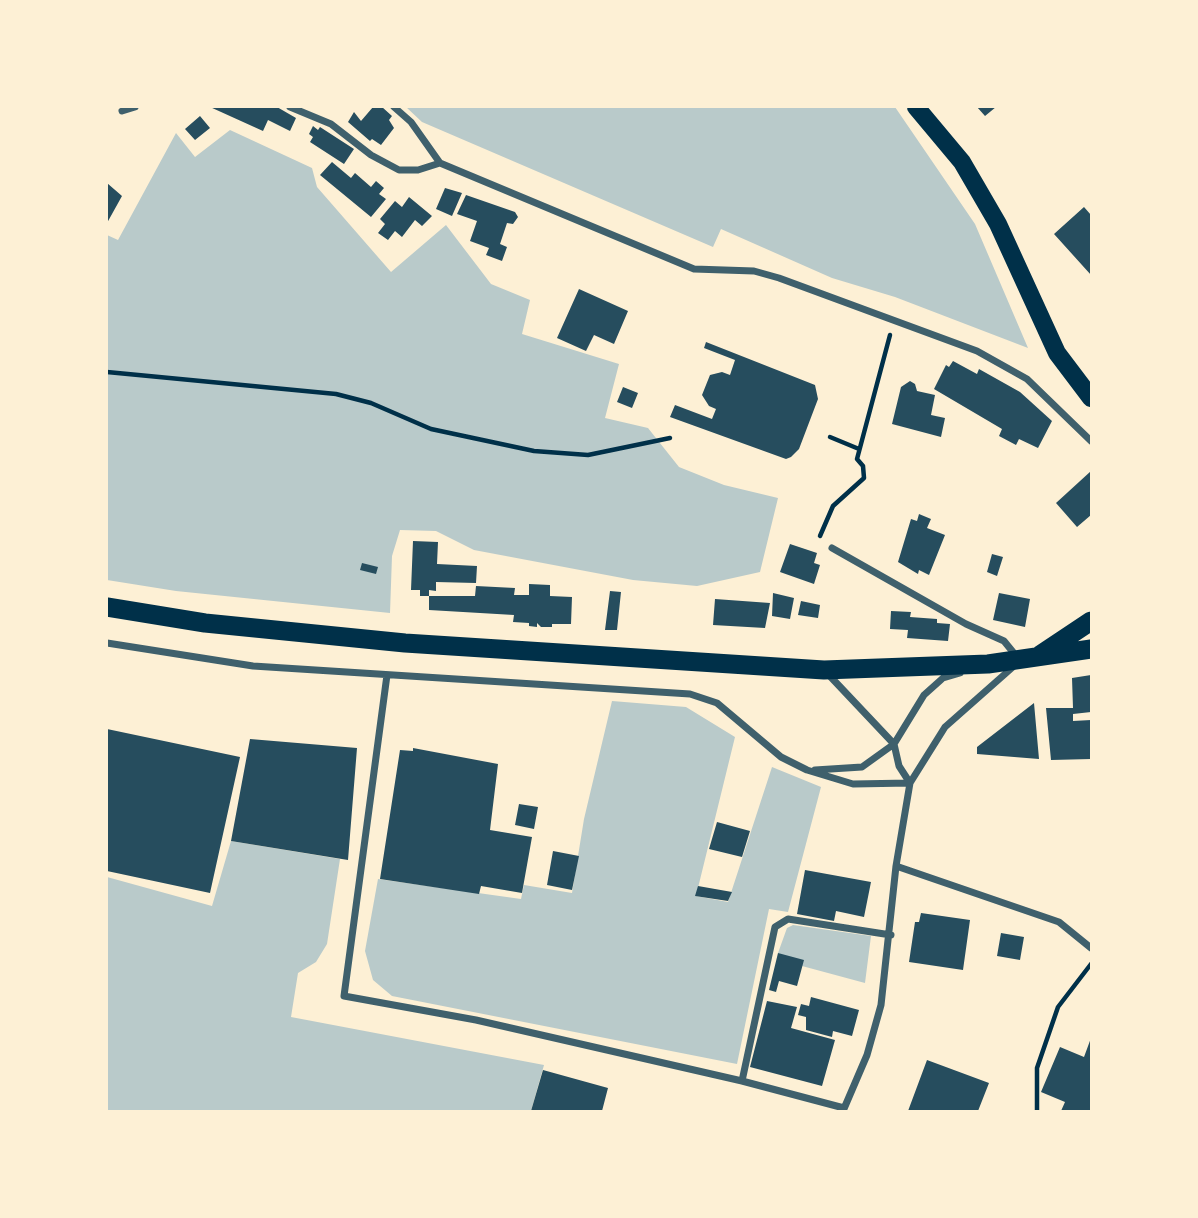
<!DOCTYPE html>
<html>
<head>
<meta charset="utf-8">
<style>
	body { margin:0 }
	#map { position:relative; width:1198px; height:1218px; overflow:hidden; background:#fdf0d5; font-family:"Noto Serif",serif }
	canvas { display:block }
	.frame { position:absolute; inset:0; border:108px solid #fdf0d5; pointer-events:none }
</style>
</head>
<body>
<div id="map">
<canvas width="1198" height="1218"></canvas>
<div class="frame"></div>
</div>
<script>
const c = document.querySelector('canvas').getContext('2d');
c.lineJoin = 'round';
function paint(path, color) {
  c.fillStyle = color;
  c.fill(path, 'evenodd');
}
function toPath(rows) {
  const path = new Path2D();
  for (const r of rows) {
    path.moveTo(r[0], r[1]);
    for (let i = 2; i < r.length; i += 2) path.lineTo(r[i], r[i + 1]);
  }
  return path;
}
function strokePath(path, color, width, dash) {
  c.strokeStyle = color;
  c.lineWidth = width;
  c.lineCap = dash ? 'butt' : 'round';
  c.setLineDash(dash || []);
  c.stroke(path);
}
const green = toPath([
	[406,107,895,107,975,224,1028,348,895,297,832,278,721,229,713,247,422,122],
	[230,130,312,168,317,187,391,272,446,225,491,284,530,300,522,334,619,364,605,418,648,428,679,467,724,485,778,498,760,572,697,586,633,580,474,550,436,531,400,530,392,556,390,613,176,591,107,580,107,235,118,240,176,133,195,157],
	[612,701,686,707,735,737,696,896,728,902,772,767,821,787,788,912,769,909,737,1064,392,996,373,980,365,951,378,879,521,899,524,885,572,893,584,819],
	[231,841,340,859,327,944,316,962,298,973,291,1017,544,1065,531,1111,107,1111,107,877,212,906],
	[793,925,871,936,865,983,802,966,778,953,787,928]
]);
const building = toPath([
	[210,107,277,107,296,118,290,131,268,120,263,131],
	[373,107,382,107,392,116,389,120,394,128,381,145,372,139,370,141,348,122,354,112,361,121],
	[977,107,996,107,985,116],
	[200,116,210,128,195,140,185,129],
	[313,126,318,130,320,127,354,149,344,164,310,142,313,137,309,134],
	[332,162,351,178,355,173,371,187,376,181,384,188,379,194,386,199,371,217,320,175],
	[107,183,122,196,107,223],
	[445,188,462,193,452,216,436,209],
	[466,195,515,212,518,217,513,224,507,223,500,244,507,247,502,261,486,255,489,248,470,241,477,221,457,214],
	[409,197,432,216,422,226,415,220,402,237,395,231,388,240,378,233,385,224,380,219,395,201,402,207],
	[1084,207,1091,215,1091,275,1054,234],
	[579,289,628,311,614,344,594,335,586,351,557,338],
	[706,342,815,385,818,399,799,449,791,457,786,459,670,417,675,405,712,419,716,409,709,406,702,395,710,375,722,372,730,375,735,360,704,348],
	[953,361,977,374,979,369,1020,392,1052,421,1038,448,1019,439,1016,445,999,436,1002,429,934,389,946,365,949,367],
	[910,381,915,384,917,391,935,395,931,415,945,418,941,437,892,424,901,387],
	[623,387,638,393,632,408,617,402],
	[1091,471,1091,515,1077,527,1056,503],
	[919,514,931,519,927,528,945,535,929,575,919,570,918,574,898,562,911,519,917,521],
	[413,541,438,542,437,564,477,566,476,583,436,582,436,591,429,590,429,596,420,596,420,590,411,590],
	[790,544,817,553,814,563,820,565,814,584,780,572],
	[992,554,1003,557,997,576,987,572],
	[362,563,378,567,376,574,360,570],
	[529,584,550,585,550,596,572,597,571,624,552,624,552,627,541,627,537,623,537,627,529,626,529,623,513,622,514,615,429,610,429,596,475,596,476,586,515,588,514,595,529,595],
	[610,591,621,592,617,630,605,630],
	[773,593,794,598,790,619,772,616],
	[999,593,1030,599,1025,627,993,620],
	[715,599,770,603,765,628,713,625],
	[801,601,820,605,818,618,798,615],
	[891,611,911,612,910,617,937,619,937,623,950,624,948,641,907,638,908,630,890,629],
	[1091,675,1091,712,1073,714,1073,721,1091,720,1091,759,1051,760,1046,708,1073,708,1072,678],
	[1034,703,1039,759,977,754,977,747],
	[107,729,240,757,210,893,107,871],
	[250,739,357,748,348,860,231,841],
	[413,748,498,764,490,830,532,837,522,893,481,886,479,894,380,879,400,750,413,751],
	[519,804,538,807,534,829,515,825],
	[717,822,750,831,742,857,709,849],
	[553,851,579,856,572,890,547,885],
	[805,870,871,882,864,917,836,911,834,921,797,914],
	[698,886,732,892,728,901,695,896],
	[921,913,970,920,963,970,909,962,915,922,919,922],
	[1001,933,1024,937,1020,960,997,956],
	[778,953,804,960,797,986,779,981,776,992,769,990],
	[811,997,859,1010,852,1036,833,1031,832,1037,806,1030,806,1017,798,1015,801,1004,809,1006],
	[767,1001,797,1007,791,1028,835,1040,822,1086,750,1067],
	[1091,1038,1091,1111,1061,1111,1065,1102,1041,1092,1060,1047,1084,1057],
	[927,1060,989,1083,978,1111,908,1111],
	[543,1070,608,1088,602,1111,531,1111]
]);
const path = toPath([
	[107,372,336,394,371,403,431,429,534,451,588,455,670,438],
	[830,437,859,449],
	[820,536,833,506,864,478,863,466,857,459,890,335],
	[1037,1111,1037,1068,1058,1007,1091,964]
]);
const minor = toPath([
	[290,107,331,124,371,155,399,170,418,170,440,163],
	[394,107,411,122,440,163,694,269,754,271,779,278,977,351,1027,379,1091,441],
	[122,111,135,107],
	[832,548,966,624,1004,641,1017,657],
	[107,643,253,666,690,694,717,703,781,757,807,770,853,784,910,783],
	[827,673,894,744,899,766,910,783],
	[387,675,344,996,476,1020,742,1081,844,1108],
	[815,770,862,767,894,744,924,695,943,678,960,673],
	[896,866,1059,922,1091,948],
	[742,1081,775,927,788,919,891,935],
	[843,1111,867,1055,881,1005,896,866,910,783,945,727,1014,666]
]);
const primary = toPath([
	[916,107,962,162,998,224,1057,353,1091,398]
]);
const trunk = toPath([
	[107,607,205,623,405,643,824,670,988,664,1091,649],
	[1040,655,1091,621]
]);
paint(green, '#b9caca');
paint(building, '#264d5e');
strokePath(path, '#003049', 4.5);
strokePath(minor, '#3f606c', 7);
strokePath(primary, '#003049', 18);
strokePath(trunk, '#003049', 19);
</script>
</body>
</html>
